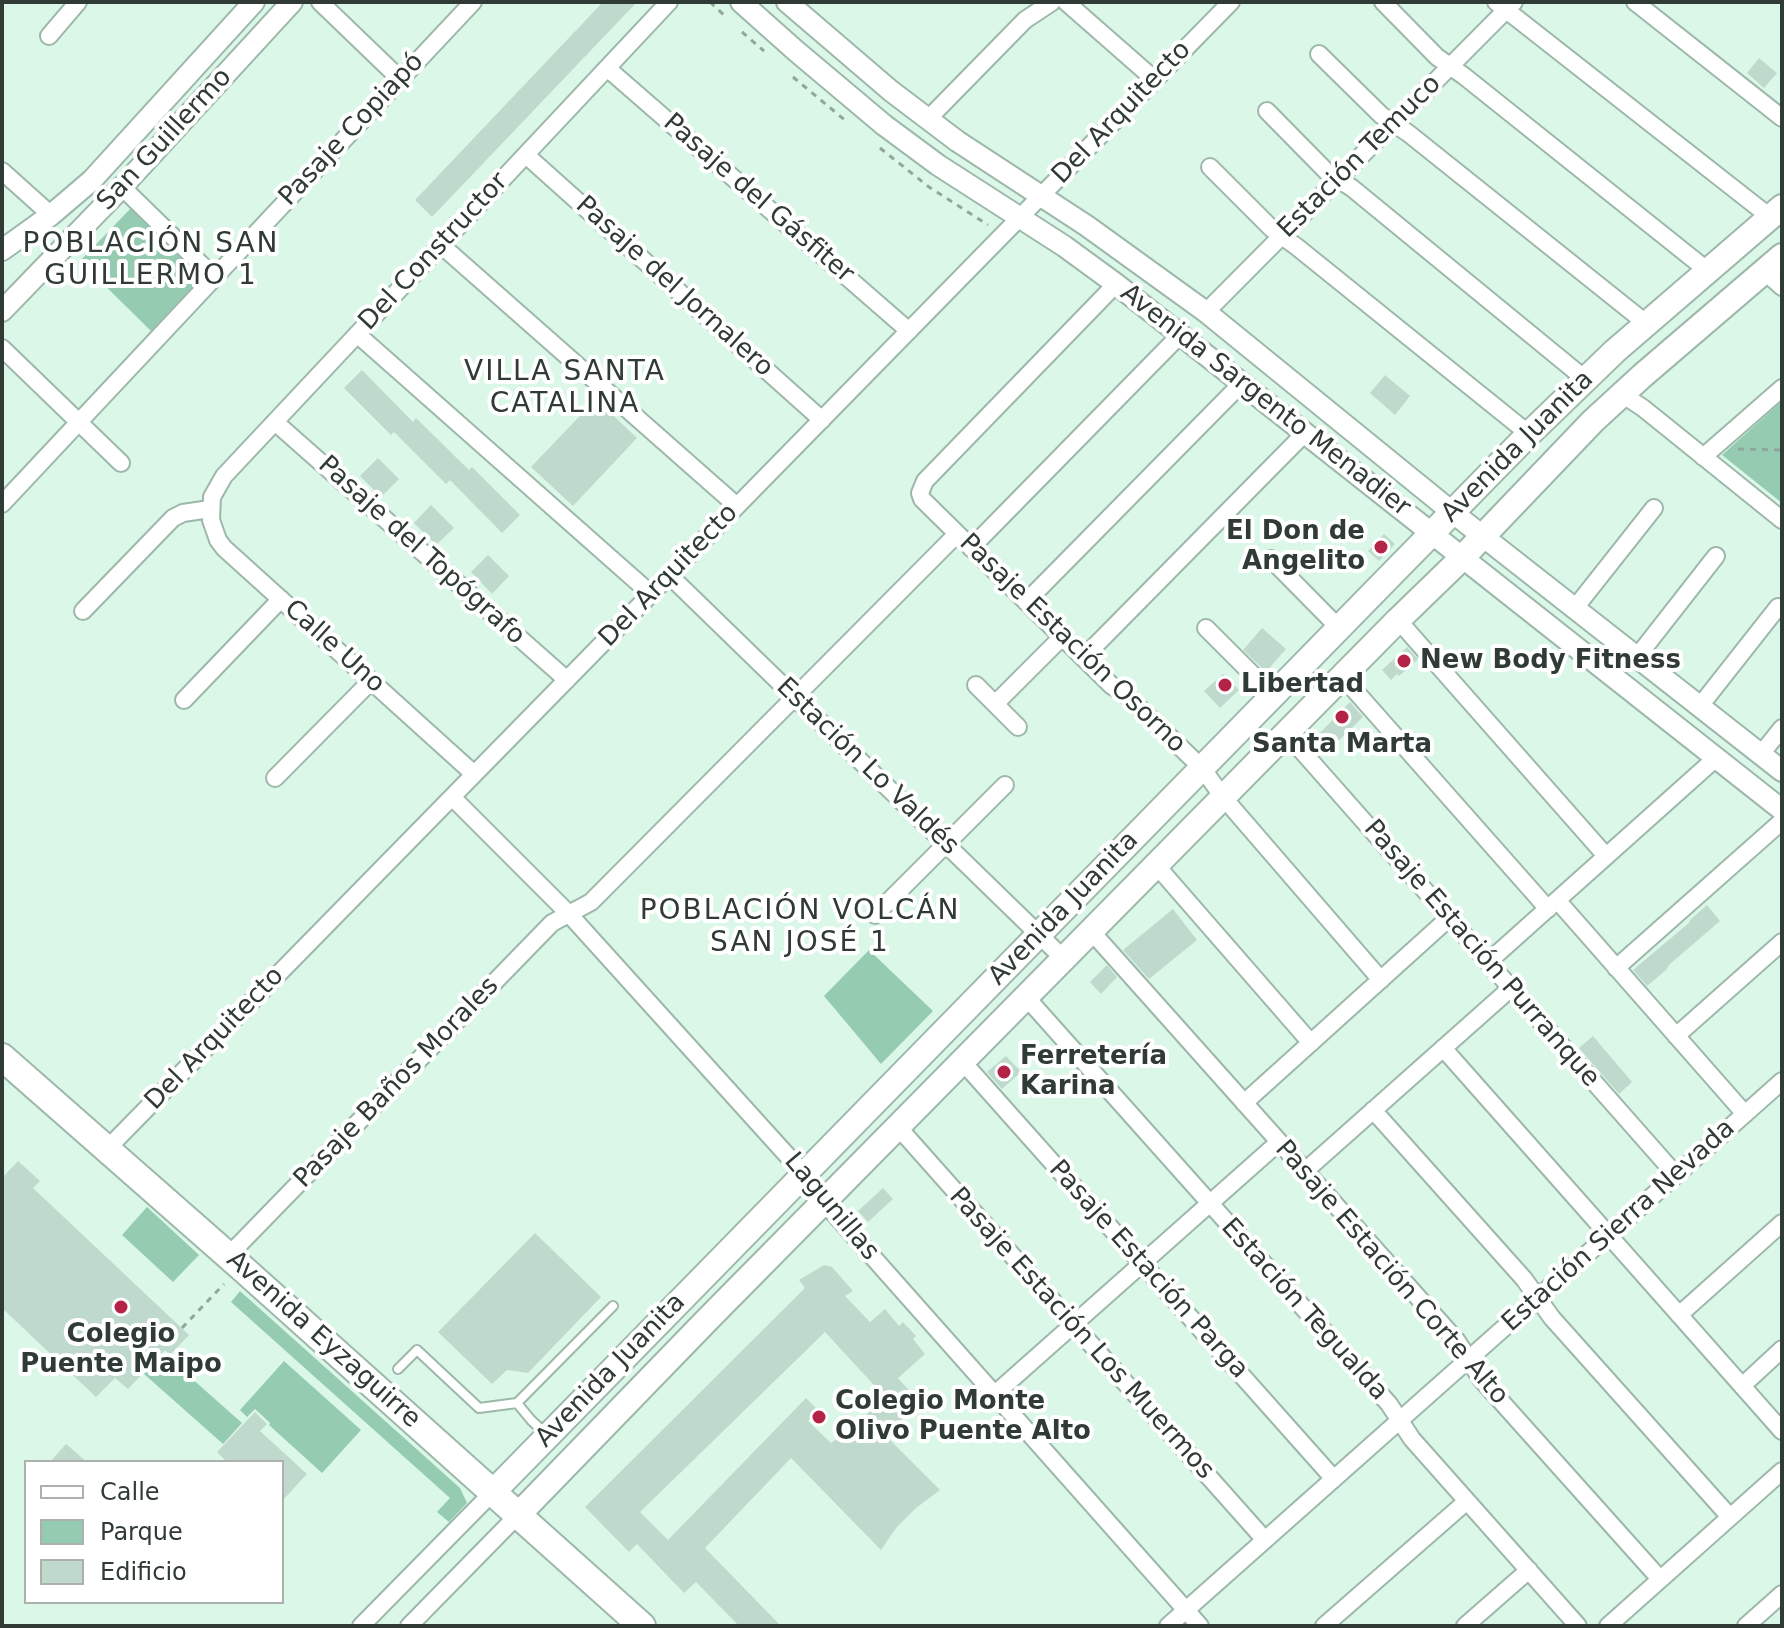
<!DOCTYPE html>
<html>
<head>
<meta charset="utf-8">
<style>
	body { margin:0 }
	#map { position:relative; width:1784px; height:1628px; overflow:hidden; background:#dbf7e8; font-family:"DejaVu Sans",sans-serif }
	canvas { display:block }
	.frame { position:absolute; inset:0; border:4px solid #303b35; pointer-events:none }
	.legend { position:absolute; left:24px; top:1460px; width:260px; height:144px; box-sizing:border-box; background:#fff; border:2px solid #acb1ae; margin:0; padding:10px 14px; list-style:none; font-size:24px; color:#303b35 }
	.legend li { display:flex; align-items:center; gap:16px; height:40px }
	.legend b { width:40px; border:2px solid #acb1ae }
</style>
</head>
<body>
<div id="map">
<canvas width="1784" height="1628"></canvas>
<div class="frame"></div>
<ul class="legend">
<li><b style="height:10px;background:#fff"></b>Calle</li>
<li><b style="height:22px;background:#95ccb1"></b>Parque</li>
<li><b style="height:22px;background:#bfdacc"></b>Edificio</li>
</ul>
</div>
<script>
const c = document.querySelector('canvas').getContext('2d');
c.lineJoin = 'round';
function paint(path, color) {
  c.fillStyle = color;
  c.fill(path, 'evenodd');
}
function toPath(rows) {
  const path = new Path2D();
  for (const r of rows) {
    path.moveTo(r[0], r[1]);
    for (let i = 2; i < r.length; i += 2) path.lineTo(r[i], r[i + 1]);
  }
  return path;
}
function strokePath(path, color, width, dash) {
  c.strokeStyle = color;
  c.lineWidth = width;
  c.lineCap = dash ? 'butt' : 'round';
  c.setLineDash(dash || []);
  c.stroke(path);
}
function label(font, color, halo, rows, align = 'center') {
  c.font = font + ' "DejaVu Sans",sans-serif';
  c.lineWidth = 8;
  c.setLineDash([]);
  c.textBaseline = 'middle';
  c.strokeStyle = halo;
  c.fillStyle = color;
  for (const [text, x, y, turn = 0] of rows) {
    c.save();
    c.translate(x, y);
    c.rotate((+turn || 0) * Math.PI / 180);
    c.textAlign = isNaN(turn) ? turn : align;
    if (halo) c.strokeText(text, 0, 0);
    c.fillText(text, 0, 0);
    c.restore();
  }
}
const green = toPath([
	[131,208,202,277,151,331,80,261],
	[1782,401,1782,503,1722,455],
	[869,950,933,1011,881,1064,824,996],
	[147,1207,199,1255,173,1282,122,1235],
	[240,1291,460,1488,467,1503,449,1522,437,1512,450,1498,231,1302],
	[163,1353,242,1423,223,1444,144,1374],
	[284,1361,361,1430,322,1473,269,1425,270,1423,255,1409,247,1417,240,1410]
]);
const building = toPath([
	[603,2,637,2,432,217,415,200],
	[1759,58,1777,73,1764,88,1747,73],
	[362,370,413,422,416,418,469,470,472,467,520,515,502,533,450,480,446,484,394,432,391,435,344,388],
	[1385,375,1410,396,1395,415,1370,393],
	[596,399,637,438,573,506,531,467],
	[378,458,399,479,381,497,360,476],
	[431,505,454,528,436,545,414,523],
	[1384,534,1395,544,1379,561,1368,551],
	[488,555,509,576,492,594,471,572],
	[1262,628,1286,649,1266,672,1243,650],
	[1407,647,1418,659,1399,676,1397,674,1391,680,1382,670],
	[1223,674,1239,690,1220,708,1204,691],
	[1350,702,1363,717,1323,756,1310,743],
	[1707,905,1720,921,1670,964,1666,970,1647,986,1633,970,1690,922,1689,921],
	[1173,909,1197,940,1149,979,1123,950],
	[1107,965,1117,977,1101,994,1090,982],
	[1593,1036,1632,1082,1619,1094,1579,1048],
	[1006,1056,1021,1072,1002,1089,987,1072],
	[18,1161,40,1181,33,1188,189,1335,170,1355,165,1350,128,1389,115,1378,96,1397,2,1308,2,1178],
	[883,1188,893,1199,868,1222,858,1211],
	[535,1233,601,1297,528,1373,507,1370,492,1384,438,1332],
	[824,1265,832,1267,853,1291,845,1296,870,1322,885,1309,899,1326,903,1322,916,1336,913,1339,925,1354,898,1378,920,1403,885,1435,940,1490,916,1508,896,1528,881,1550,791,1458,705,1548,781,1626,739,1626,696,1582,684,1593,637,1544,629,1552,585,1507,805,1288,799,1280],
	[825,1332,884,1396,858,1424,831,1443,808,1421,818,1410,806,1398,668,1540,640,1512],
	[255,1412,267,1424,260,1431,307,1474,282,1501,282,1462,227,1462,217,1452],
	[66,1444,87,1462,50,1462]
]);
const path = toPath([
	[710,2,725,16],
	[742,32,764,51],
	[793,77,846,121],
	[880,148,929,187,988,225],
	[1738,449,1782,450],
	[182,1328,224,1284]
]);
const service = toPath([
	[398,1369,417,1350,479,1408,517,1403,531,1420,547,1435],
	[517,1403,613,1306]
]);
const minor = toPath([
	[320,2,400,79],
	[1066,2,1155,80],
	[1383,2,1437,57,1464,76,1708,271],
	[1496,2,1770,217],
	[1635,2,1782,118],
	[49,36,78,2],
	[1319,54,1381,115,1408,133,1647,324],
	[607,68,909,331],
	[1267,111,1327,172,1352,188,1585,379],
	[928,119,1025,20,1052,2],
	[526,155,822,420],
	[1210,167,1272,229,1297,247,1529,434],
	[2,171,51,215],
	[122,187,214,277],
	[441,245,737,506],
	[1764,271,1782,287],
	[1116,284,925,481,920,493,922,499,1112,686,1125,694,1202,768,1223,797,1381,980],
	[1206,312,1514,2],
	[357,334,651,594],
	[2,348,121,463],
	[1622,394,1643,408,1782,520],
	[275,422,567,680],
	[1703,457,1782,388],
	[2,504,473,2],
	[971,548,1181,334],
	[1271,559,1339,628],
	[669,575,1064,959],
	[1026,602,1242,383],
	[1575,608,1654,508],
	[83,611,173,518,183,513,210,509],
	[1398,620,1606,856],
	[1206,628,1273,695],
	[1637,657,1716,556],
	[1083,658,1306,432],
	[1342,676,1548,909],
	[976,685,1018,727],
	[184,700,281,599],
	[995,704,1062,637],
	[1700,706,1778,607],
	[1286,733,1676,1175],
	[1761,754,1782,728],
	[474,774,224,548,218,540,211,520,212,497,224,476,669,2],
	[275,778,371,681],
	[452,797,569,914,785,1153,804,1174,824,1202,1200,1626],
	[1156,865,1311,1043],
	[1557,900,1745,1114],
	[875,915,1005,785],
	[1091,931,1457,1341,1481,1379,1660,1579],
	[1488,962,1716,758],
	[1616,968,1782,821],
	[1026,997,1389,1404,1412,1439,1578,1626],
	[1676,1036,1782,942],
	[1443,1048,1782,1431],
	[962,1061,1334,1479],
	[1244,1103,1449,918],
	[1373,1110,1524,1279,1552,1318,1730,1517],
	[898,1127,1265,1540],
	[106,1150,1231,2],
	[1305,1171,1511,988],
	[228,1256,552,923,591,902,957,534],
	[1679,1315,1782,1223],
	[1742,1386,1782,1349],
	[995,1394,1279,1142],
	[361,1626,493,1492],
	[409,1626,518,1515],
	[1168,1626,1782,1081],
	[1324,1626,1467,1501],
	[1465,1626,1529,1570],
	[1608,1626,1782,1471],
	[1746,1626,1782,1594]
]);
const tertiary = toPath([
	[741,2,796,51,884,125,938,165,1064,246,1116,284,1782,810],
	[787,2,891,91,957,141,1087,226,1206,312,1452,512,1782,771],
	[2,250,51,215,92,180,254,2],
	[2,311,122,187,292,2]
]);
const secondary = toPath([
	[493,1492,1529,434,1615,351,1782,207],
	[518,1515,708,1319,1398,620,1462,558,1593,421,1642,376,1782,256]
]);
const primary = toPath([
	[2,1057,241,1267,642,1626]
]);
const markers = [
	[1381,547,8,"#b42246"],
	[1404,661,8,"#b42246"],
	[1225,685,8,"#b42246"],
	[1342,717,8,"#b42246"],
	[1004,1072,8,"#b42246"],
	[121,1307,8,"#b42246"],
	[819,1417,8,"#b42246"]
];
const streetNames = [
	["Del Arquitecto",1122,113,-46],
	["Pasaje Copiapó",352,130,-47],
	["San Guillermo",165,140,-47],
	["Estación Temuco",1360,157,-45],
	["Pasaje del Gásfiter",758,199,41],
	["Del Constructor",434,252,-47],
	["Pasaje del Jornalero",674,287,42],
	["Avenida Sargento Menadier",1265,401,38],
	["Avenida Juanita",1518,447,-45],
	["Pasaje del Topógrafo",421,551,42],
	["Del Arquitecto",669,576,-46],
	["Pasaje Estación Osorno",1072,644,44],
	["Calle Uno",334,647,42],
	["Estación Lo Valdés",867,767,44],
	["Avenida Juanita",1064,909,-46],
	["Pasaje Estación Purranque",1481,954,49],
	["Del Arquitecto",215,1039,-46],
	["Pasaje Baños Morales",397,1083,-46],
	["Lagunillas",831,1207,50],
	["Estación Sierra Nevada",1619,1226,-42],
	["Pasaje Estación Parga",1148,1270,48],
	["Pasaje Estación Corte Alto",1391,1273,49],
	["Estación Tegualda",1304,1310,48],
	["Pasaje Estación Los Muermos",1081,1334,48],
	["Avenida Eyzaguirre",323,1340,42],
	["Avenida Juanita",611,1371,-46]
];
const poiNames = [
	["El Don de",1365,532,"right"],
	["Angelito",1365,562,"right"],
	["New Body Fitness",1420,661],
	["Libertad",1241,685],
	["Santa Marta",1342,745,"center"],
	["Ferretería",1020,1057],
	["Karina",1020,1087],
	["Colegio",121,1335,"center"],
	["Puente Maipo",121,1365,"center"],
	["Colegio Monte",835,1402],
	["Olivo Puente Alto",835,1432]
];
const neighbourhoodNames = [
	["POBLACIÓN SAN",151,245],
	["GUILLERMO 1",151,277],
	["VILLA SANTA",565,373],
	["CATALINA",565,405],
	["POBLACIÓN VOLCÁN",800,912],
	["SAN JOSÉ 1",800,944]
];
paint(green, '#95ccb1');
paint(building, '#bfdacc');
strokePath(service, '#9db8aa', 12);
strokePath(minor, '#9db8aa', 20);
strokePath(tertiary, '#9db8aa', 24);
strokePath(secondary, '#9db8aa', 28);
strokePath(primary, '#9db8aa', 30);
strokePath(path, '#91a69b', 3, [6, 6]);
strokePath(service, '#fff', 8);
strokePath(minor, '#fff', 16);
strokePath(tertiary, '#fff', 20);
strokePath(secondary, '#fff', 24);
strokePath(primary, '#fff', 26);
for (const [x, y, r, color] of markers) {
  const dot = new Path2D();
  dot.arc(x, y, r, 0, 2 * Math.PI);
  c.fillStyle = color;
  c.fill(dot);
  strokePath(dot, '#fff', 3);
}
label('26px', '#303b35', '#fff', streetNames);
label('bold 26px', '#303b35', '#fff', poiNames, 'left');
c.letterSpacing = '2px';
label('28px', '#303b35', '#fff', neighbourhoodNames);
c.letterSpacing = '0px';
</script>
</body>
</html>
